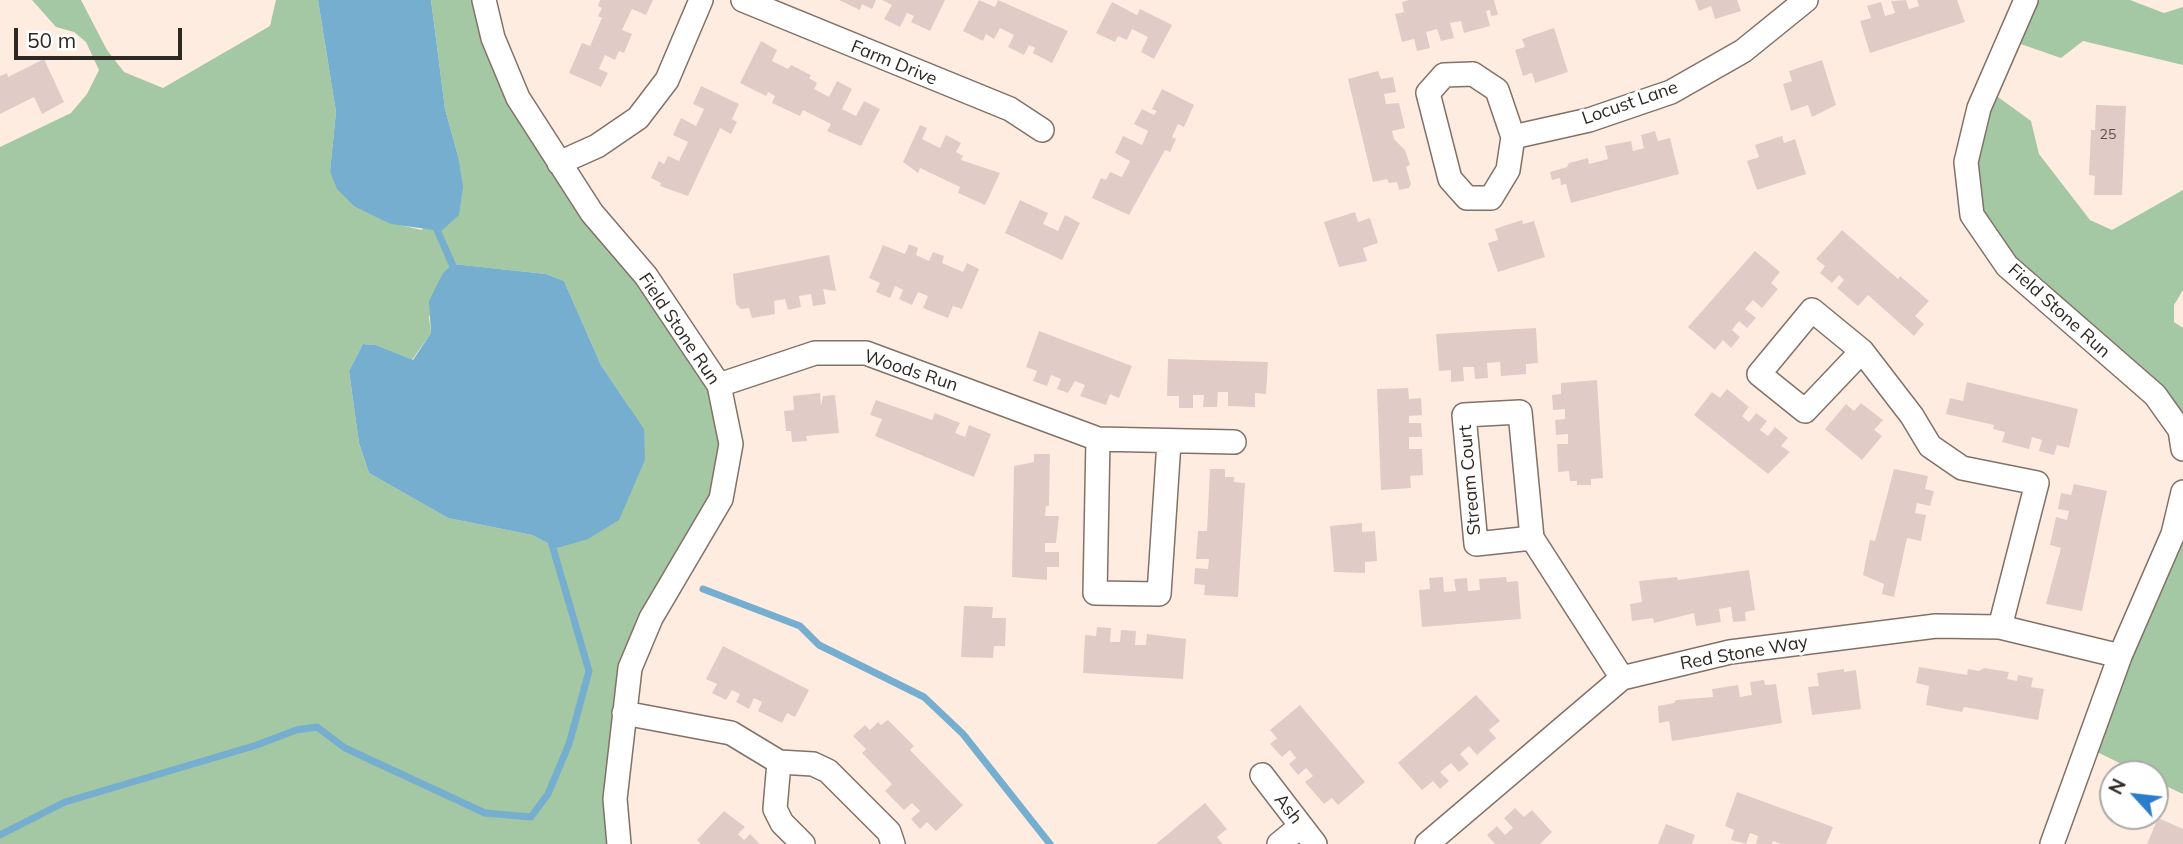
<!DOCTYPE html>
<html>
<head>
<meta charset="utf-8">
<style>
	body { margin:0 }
	#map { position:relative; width:2183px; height:844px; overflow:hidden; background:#ffece1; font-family:Mulish,sans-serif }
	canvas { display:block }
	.north { position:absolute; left:2099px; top:760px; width:70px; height:70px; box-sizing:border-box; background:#fff; border:2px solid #aba9a7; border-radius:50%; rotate:297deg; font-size:19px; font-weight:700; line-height:28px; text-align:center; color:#2e2823 }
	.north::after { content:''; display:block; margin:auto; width:24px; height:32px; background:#2b7dcc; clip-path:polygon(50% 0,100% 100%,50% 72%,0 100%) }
	.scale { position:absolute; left:14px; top:28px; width:168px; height:32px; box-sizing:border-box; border:4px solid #2e2823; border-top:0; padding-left:9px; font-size:21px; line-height:24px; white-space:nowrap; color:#2e2823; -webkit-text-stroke:5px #fff; paint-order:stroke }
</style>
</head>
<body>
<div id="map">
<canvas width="2183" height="844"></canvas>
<div class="north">N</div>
<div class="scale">50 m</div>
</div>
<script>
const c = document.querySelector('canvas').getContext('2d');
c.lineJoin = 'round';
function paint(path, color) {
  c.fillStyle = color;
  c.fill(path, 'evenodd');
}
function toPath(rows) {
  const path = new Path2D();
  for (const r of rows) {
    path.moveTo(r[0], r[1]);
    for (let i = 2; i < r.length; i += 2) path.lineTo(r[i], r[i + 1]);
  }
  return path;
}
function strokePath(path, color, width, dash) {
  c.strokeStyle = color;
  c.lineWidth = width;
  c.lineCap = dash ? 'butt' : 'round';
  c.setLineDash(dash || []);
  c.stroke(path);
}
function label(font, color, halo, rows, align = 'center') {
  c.font = font + ' Mulish,sans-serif';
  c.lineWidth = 6;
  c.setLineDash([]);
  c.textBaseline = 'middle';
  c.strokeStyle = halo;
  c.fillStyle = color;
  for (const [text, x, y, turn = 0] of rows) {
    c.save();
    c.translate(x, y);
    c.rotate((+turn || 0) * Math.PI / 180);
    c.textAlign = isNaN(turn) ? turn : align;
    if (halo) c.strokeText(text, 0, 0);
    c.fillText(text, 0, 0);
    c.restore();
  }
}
const green = toPath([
	[32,0,81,0,107,50,124,72,163,88,270,26,276,0,318,0,336,112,330,171,355,207,391,223,422,230,458,156,445,109,431,0,484,0,518,98,719,385,721,499,630,668,619,844,0,844,0,147,71,113,87,94,99,70,86,42,74,32,56,27],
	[453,264,546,274,564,281,601,365,630,408,557,548,532,535,448,518,369,473,359,443,349,371,363,344,376,345,412,360,431,333,429,317],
	[2026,0,2130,0,2164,13,2183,7,2183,65,2083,41,2061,58,2009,40],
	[1987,89,2031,121,2039,154,2090,220,2112,230,2183,190,2183,290,2174,305,2174,322,2183,328,2183,449,2180,430,2007,266,1972,215,1979,108],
	[2183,492,2183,794,2155,781,2155,774,2142,774,2087,747]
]);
const water = toPath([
	[318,0,431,0,445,109,458,156,463,187,459,215,441,231,391,224,355,207,337,189,330,171,336,112],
	[453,264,546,274,564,281,601,365,644,429,645,460,619,520,588,539,557,548,532,535,448,518,369,473,359,443,349,371,363,344,376,345,413,360,431,333,429,301,443,273]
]);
const stream = toPath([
	[434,223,456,273],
	[703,589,800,626,819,645,924,697,963,734,1050,844],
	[0,835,65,802,257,745,296,730,317,727,345,748,485,813,531,817,548,794,569,744,589,671,550,538]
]);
const building = toPath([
	[600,0,653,0,646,15,632,9,622,30,632,34,624,53,619,51,615,60,605,55,599,69,608,73,601,87,569,73,582,43,590,46,602,18,598,16,602,8,598,6],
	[839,0,876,0,872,9,862,4,860,10],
	[882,0,945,0,930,31,911,22,914,16,907,13,900,27,884,19,892,5],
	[979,0,995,7,998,0,1068,31,1052,63,1033,53,1035,48,1029,45,1024,55,1008,47,1014,35,1000,28,994,39,986,34,983,41,963,31],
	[1409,0,1494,0,1498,15,1491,16,1490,10,1486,11,1490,26,1464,33,1461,21,1450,23,1454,38,1441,41,1437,29,1426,32,1430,48,1417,51,1414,39,1402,42,1395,14,1404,12,1402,2],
	[1695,0,1737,0,1741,11,1715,19,1711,6,1699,11],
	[1906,0,1909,9,1919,6,1917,0,1957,0,1965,22,1870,53,1860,21,1871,18,1867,6,1881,2,1885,16,1895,13,1891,1],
	[1112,2,1137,15,1140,9,1172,25,1154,59,1141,52,1148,37,1132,29,1127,40,1118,36,1115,42,1096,33],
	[1554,28,1568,72,1535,83,1532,73,1523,76,1515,50,1525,47,1522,39],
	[761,41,777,50,772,61,788,69,791,65,811,75,809,78,817,83,814,89,829,97,837,81,852,89,842,109,856,116,864,101,880,109,861,146,827,131,831,124,803,110,800,116,772,103,775,96,768,92,766,96,740,83],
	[44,59,64,102,42,114,34,97,0,114,0,76,7,73,8,77],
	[1822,60,1836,105,1812,117,1808,105,1791,111,1783,84,1792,81,1789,71],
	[1378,71,1381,79,1393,77,1396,92,1384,94,1386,104,1399,103,1405,128,1392,131,1394,139,1405,150,1410,165,1406,167,1411,184,1409,188,1399,190,1397,182,1389,183,1387,179,1373,182,1348,79],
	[701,86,739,104,732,119,737,122,731,134,720,128,688,196,660,186,661,183,651,178,659,161,664,164,668,156,679,161,688,142,673,135,681,118,696,126,704,109,693,104],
	[1162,89,1194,105,1184,127,1178,124,1172,137,1176,139,1170,152,1165,150,1129,215,1092,198,1101,178,1106,180,1110,172,1122,177,1130,161,1115,153,1123,136,1142,145,1148,131,1134,124,1142,109,1154,115,1157,111,1152,109],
	[2096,105,2126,106,2122,195,2094,195,2095,176,2089,175,2091,130,2095,130],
	[920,125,927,128,922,139,940,148,946,135,961,143,956,152,963,156,961,160,1000,173,985,205,958,193,960,187,920,168,918,173,903,162],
	[1655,131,1658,141,1670,138,1679,174,1571,203,1566,184,1561,185,1560,178,1552,180,1550,172,1567,167,1569,163,1588,158,1589,164,1608,159,1605,146,1631,141,1633,151,1644,148,1641,135],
	[1782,136,1784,143,1795,139,1806,174,1757,190,1747,161,1759,157,1755,145],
	[1020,200,1048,213,1043,224,1058,231,1065,215,1080,223,1062,260,1005,233],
	[1355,212,1358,222,1370,218,1378,243,1363,248,1367,261,1339,267,1324,222],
	[1522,220,1523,224,1534,221,1545,257,1498,272,1488,243,1498,240,1495,229],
	[1842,230,1898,279,1900,276,1929,301,1915,316,1924,324,1914,336,1868,295,1858,306,1837,288,1844,280,1839,275,1832,283,1820,273,1825,266,1816,259],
	[909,244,918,248,916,255,929,261,933,252,944,256,942,263,963,272,967,263,979,269,962,309,953,306,948,318,923,308,928,296,918,292,912,305,899,299,903,290,895,286,890,298,876,292,880,283,869,278,883,245,905,254],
	[1755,251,1780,272,1771,283,1778,289,1762,308,1753,300,1745,309,1756,318,1747,328,1739,321,1732,330,1740,337,1731,348,1723,340,1715,350,1688,327],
	[829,255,836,291,823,289,826,304,813,306,811,294,799,296,801,307,788,310,785,299,774,301,775,314,752,318,749,308,741,309,736,304,733,274],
	[1536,328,1538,363,1526,364,1526,374,1501,376,1500,362,1487,363,1488,378,1475,379,1474,367,1463,367,1464,381,1451,382,1451,370,1439,371,1436,334],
	[1039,331,1132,366,1119,398,1110,394,1106,405,1080,396,1085,385,1075,381,1068,393,1057,389,1061,379,1051,375,1047,386,1033,381,1037,371,1026,367],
	[1168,359,1268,362,1266,394,1255,393,1255,407,1228,406,1228,392,1218,392,1217,407,1203,407,1204,395,1193,395,1193,408,1179,408,1179,396,1167,396],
	[1597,380,1603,478,1591,479,1591,485,1577,485,1577,481,1570,481,1569,471,1558,472,1557,444,1568,444,1568,434,1556,435,1555,420,1565,419,1565,409,1553,410,1552,395,1561,394,1561,383],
	[1967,382,2078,409,2069,448,2057,445,2054,455,2039,451,2042,440,2032,437,2029,449,2002,442,2005,432,1993,429,1994,425,1946,414,1950,398,1963,401],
	[1408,388,1409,399,1421,398,1422,415,1409,416,1409,423,1421,423,1422,437,1409,437,1409,449,1422,449,1423,475,1410,476,1411,488,1381,490,1377,389],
	[1727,389,1749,407,1742,416,1749,422,1756,413,1767,421,1760,430,1768,436,1775,427,1788,438,1781,446,1790,452,1768,474,1694,415,1712,392,1720,398],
	[820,393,821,406,823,396,835,395,839,433,806,436,807,441,792,442,791,431,786,431,784,411,794,410,793,396],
	[876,400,932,420,935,413,960,423,955,433,965,437,969,425,991,434,974,477,875,436,882,419,870,415],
	[1861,403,1883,420,1874,430,1882,436,1862,460,1825,429,1846,404,1854,411],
	[1034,454,1050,454,1049,506,1046,506,1045,516,1059,516,1056,543,1045,543,1045,552,1059,552,1059,567,1047,567,1047,580,1012,577,1014,466,1034,462],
	[1210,469,1225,469,1225,477,1234,477,1234,482,1245,483,1238,597,1204,595,1205,585,1194,584,1195,568,1208,569,1209,559,1196,559,1198,531,1207,531],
	[1894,469,1928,476,1925,489,1934,491,1930,506,1917,503,1915,513,1926,515,1921,541,1907,538,1894,597,1882,594,1884,584,1863,575,1870,540,1875,541],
	[2074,484,2107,491,2082,611,2046,604,2061,548,2050,545,2056,517,2067,520,2069,511,2058,509,2061,493,2071,495],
	[1362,523,1362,532,1375,531,1377,561,1365,562,1365,573,1334,572,1330,526],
	[1749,570,1755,610,1745,612,1746,621,1733,622,1731,607,1719,609,1721,622,1696,626,1694,613,1654,623,1653,618,1632,621,1630,604,1642,602,1639,581,1677,577,1678,580],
	[1443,577,1444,592,1456,591,1454,579,1467,578,1468,591,1480,590,1479,579,1506,577,1507,582,1518,581,1521,619,1422,627,1419,590,1430,589,1429,578],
	[964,606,993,607,992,618,1006,618,1005,646,994,646,993,658,961,657],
	[1097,627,1111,628,1110,642,1120,642,1121,630,1136,631,1135,645,1146,645,1147,634,1186,639,1183,679,1083,673,1085,635,1096,636],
	[723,646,809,690,795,717,787,713,782,723,758,711,762,702,754,698,749,709,736,702,740,694,732,690,726,700,712,693,717,684,706,679],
	[1919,667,1967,675,1968,669,1979,671,1984,668,2009,672,2007,679,2017,681,2018,675,2033,678,2031,687,2044,689,2038,720,1964,707,1962,712,1926,705,1929,686,1916,683],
	[1844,669,1844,672,1856,670,1861,709,1812,715,1808,687,1819,686,1817,673],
	[1764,680,1765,685,1776,684,1782,723,1672,741,1669,721,1659,723,1658,706,1674,703,1676,700,1713,697,1712,689,1738,685,1740,697,1752,695,1750,682],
	[1476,695,1500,721,1489,730,1496,738,1477,755,1469,746,1460,754,1469,764,1459,772,1451,763,1440,772,1449,781,1440,789,1433,781,1422,790,1398,763],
	[1300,705,1365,782,1338,805,1332,798,1324,804,1305,782,1313,776,1306,768,1298,775,1289,764,1296,758,1290,750,1282,757,1270,744,1277,738,1270,730],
	[888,720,914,746,910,750,963,805,936,831,927,822,920,829,911,819,920,811,912,803,904,810,885,791,892,784,862,753,866,749,853,736,865,725,870,730,878,722,881,725],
	[1737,792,1833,827,1826,844,1781,844,1773,841,1772,844,1756,844,1758,836,1750,833,1746,844,1731,840,1734,830,1725,826],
	[1205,803,1227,829,1217,837,1223,844,1156,844],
	[1515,808,1524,817,1532,810,1552,832,1540,844,1495,844,1487,835,1497,826,1505,835,1513,828,1504,818],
	[724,811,745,827,738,834,744,840,750,834,760,844,701,844,697,840],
	[2158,818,2183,829,2183,844,2147,844],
	[1666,824,1695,835,1692,844,1658,844]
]);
const street = toPath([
	[484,0,493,38,518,98,592,213,646,276,719,385,731,444,721,499,651,618,630,668,615,799,619,844],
	[743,0,1010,109,1042,130],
	[2026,0,1979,108,1966,162,1972,215,2007,266,2155,395,2180,430,2183,449],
	[1473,74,1497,90,1513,137,1508,170,1491,198,1467,198,1450,179,1428,93,1444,75,1473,74],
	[1513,137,1589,120,1671,92,1743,51,1806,0],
	[559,163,597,146,638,118,667,80,701,0],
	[1862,351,1805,411,1759,374,1812,310,1862,351,1912,416,1930,446,1962,468,2037,483,2000,627],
	[719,385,815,353,866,353,1098,439,1234,442],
	[1098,439,1095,593,1159,594,1169,442],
	[1532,538,1476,544,1464,415,1520,412,1532,538,1622,678],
	[624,713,731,733,779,762,813,764,828,771,889,832,893,844],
	[779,762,775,809,782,823,803,844],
	[1262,775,1315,844],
	[1279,844,1301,826],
	[1427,844,1622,678,1730,652,1936,626,2000,627,2120,656],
	[2052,844,2120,656,2173,534,2183,492]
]);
const numberNames = [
	["25",2108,135]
];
const streetNames = [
	["Farm Drive",894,63,22],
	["Locust Lane",1630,103,-19],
	["Field Stone Run",2059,311,42],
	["Field Stone Run",679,329,56],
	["Woods Run",911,371,18],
	["Stream Court",1470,480,-95],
	["Red Stone Way",1744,653,-10],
	["Ash",1288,809,52]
];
paint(green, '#a4c8a3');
paint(water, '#75aecf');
strokePath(stream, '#75aecf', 7);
paint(building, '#e1cbc7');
strokePath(street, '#827167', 26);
strokePath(street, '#fff', 23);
label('14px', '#5b514c', null, numberNames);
label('18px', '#2e2823', '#fff', streetNames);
</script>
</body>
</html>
